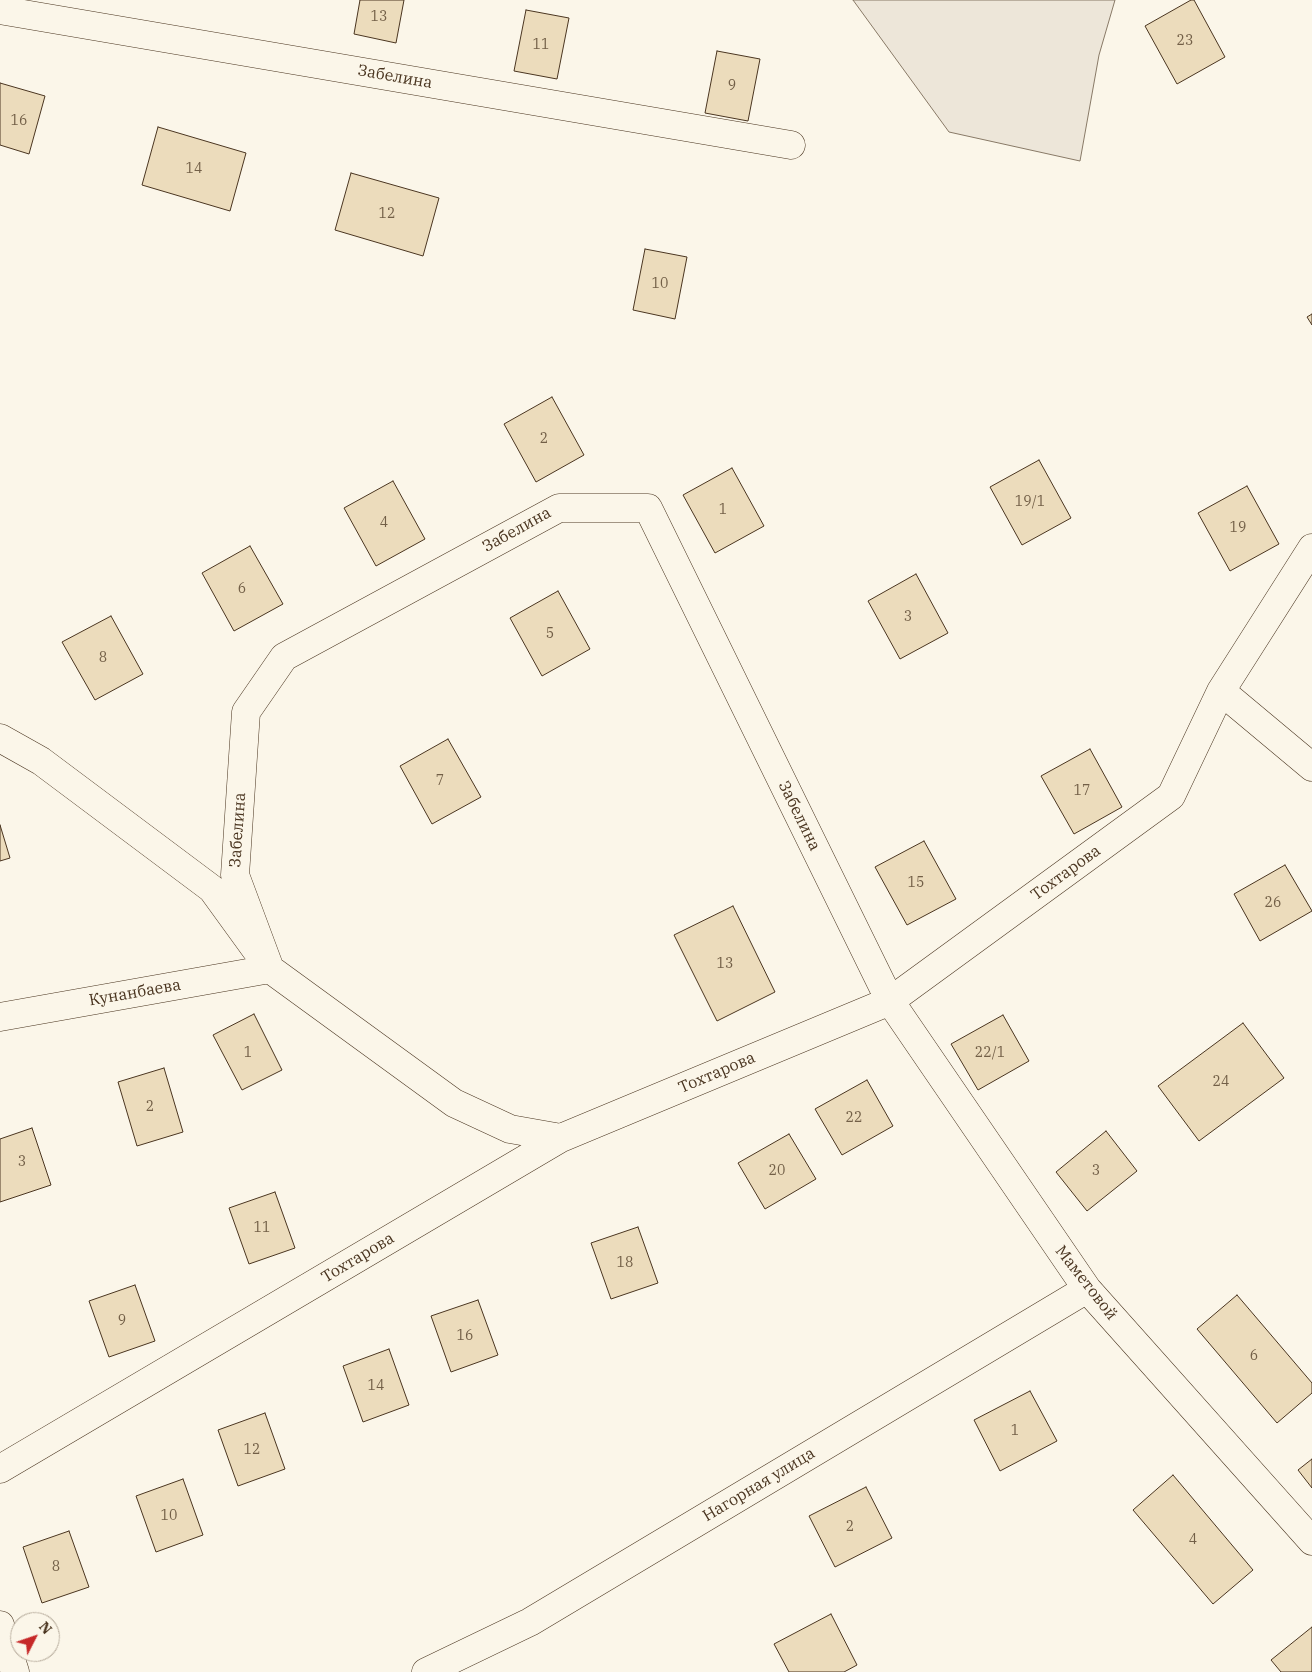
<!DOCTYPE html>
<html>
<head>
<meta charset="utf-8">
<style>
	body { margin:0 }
	#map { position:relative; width:1312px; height:1672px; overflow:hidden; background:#fbf6e9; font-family:"IBM Plex Serif",serif }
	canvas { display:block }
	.north { position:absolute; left:10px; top:1612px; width:50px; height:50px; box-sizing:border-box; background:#fbf6e9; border:1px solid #b4a999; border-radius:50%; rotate:49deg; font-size:14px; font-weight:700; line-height:20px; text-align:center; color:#4a3520 }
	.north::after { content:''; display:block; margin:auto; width:18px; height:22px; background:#c62828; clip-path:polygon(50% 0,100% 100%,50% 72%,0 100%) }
</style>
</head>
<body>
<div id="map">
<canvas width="1312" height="1672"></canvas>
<div class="north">N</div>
</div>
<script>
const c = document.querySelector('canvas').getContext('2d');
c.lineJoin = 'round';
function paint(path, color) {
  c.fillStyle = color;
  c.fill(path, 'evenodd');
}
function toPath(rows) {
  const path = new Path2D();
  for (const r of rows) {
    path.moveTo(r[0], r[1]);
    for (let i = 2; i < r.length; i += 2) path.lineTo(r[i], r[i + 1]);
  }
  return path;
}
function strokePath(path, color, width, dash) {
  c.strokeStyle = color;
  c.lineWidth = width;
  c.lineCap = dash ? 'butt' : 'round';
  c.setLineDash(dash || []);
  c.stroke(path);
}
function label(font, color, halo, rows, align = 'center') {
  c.font = font + ' "IBM Plex Serif",serif';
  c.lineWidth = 4;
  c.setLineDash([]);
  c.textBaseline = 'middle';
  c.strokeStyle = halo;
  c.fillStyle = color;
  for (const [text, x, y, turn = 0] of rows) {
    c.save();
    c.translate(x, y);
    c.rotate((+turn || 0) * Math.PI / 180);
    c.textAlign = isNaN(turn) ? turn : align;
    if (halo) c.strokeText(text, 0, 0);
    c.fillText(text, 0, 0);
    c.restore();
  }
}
const green = toPath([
	[853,0,1115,0,1099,55,1080,161,949,132,853,0]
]);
const building = toPath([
	[360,0,404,0,396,43,354,34,360,0],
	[1191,0,1194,0,1225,57,1177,84,1145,26,1191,0],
	[526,10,569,18,557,79,514,71,526,10],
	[717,51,760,59,748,121,705,113,717,51],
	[0,83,45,96,29,154,0,145,0,83],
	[158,127,246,153,230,211,142,185,158,127],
	[351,173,439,198,423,256,335,230,351,173],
	[645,249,687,257,675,319,633,310,645,249],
	[1312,314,1312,325,1307,317,1312,314],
	[552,397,584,455,536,482,504,424,552,397],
	[1039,460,1071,518,1022,545,990,487,1039,460],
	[732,468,764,526,715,553,683,495,732,468],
	[393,481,425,539,376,566,344,508,393,481],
	[1247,486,1279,544,1230,571,1198,513,1247,486],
	[250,546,283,604,234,631,202,573,250,546],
	[916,574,948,633,900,659,868,601,916,574],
	[558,591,590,649,542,676,510,618,558,591],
	[111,616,143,674,95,700,62,642,111,616],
	[448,739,481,797,432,824,400,766,448,739],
	[1090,749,1122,807,1074,834,1041,776,1090,749],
	[0,825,10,858,0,861,0,825],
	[924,841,956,899,907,925,875,867,924,841],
	[1285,865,1312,911,1260,941,1234,894,1285,865],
	[733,906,775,992,717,1021,674,935,733,906],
	[254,1014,282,1070,242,1090,213,1035,254,1014],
	[1003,1015,1029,1061,978,1090,951,1044,1003,1015],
	[1243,1023,1284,1078,1199,1141,1158,1086,1243,1023],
	[164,1068,183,1132,137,1146,118,1082,164,1068],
	[867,1080,893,1126,842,1155,815,1109,867,1080],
	[32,1128,51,1185,0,1202,0,1139,32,1128],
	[1106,1131,1137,1171,1087,1211,1056,1172,1106,1131],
	[789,1134,816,1179,765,1209,738,1163,789,1134],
	[275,1192,295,1248,249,1264,229,1208,275,1192],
	[638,1227,658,1283,611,1299,591,1243,638,1227],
	[135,1285,155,1341,109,1357,89,1301,135,1285],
	[1237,1295,1312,1383,1312,1393,1277,1423,1197,1329,1237,1295],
	[478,1300,498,1355,451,1372,431,1316,478,1300],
	[389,1349,409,1405,363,1422,343,1366,389,1349],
	[1030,1391,1057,1441,1000,1471,974,1420,1030,1391],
	[265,1413,285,1469,238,1486,218,1430,265,1413],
	[1312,1459,1312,1488,1298,1470,1312,1459],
	[1173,1475,1253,1570,1213,1604,1133,1510,1173,1475],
	[183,1479,203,1535,156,1552,136,1496,183,1479],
	[866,1487,892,1538,835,1567,809,1516,866,1487],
	[69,1531,89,1587,42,1603,23,1547,69,1531],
	[831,1614,857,1665,844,1672,789,1672,774,1644,831,1614],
	[1312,1627,1312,1672,1281,1672,1271,1660,1312,1627]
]);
const minor = toPath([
	[0,10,791,145],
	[1221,691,1312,767],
	[0,738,41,761,212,889,270,969,454,1103,510,1129,561,1138],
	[0,1017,270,969,235,875,246,712,284,657,559,508,648,508,890,1001,1087,1289,1312,1541],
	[0,1469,561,1138,890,1001,1171,796,1221,691,1312,548],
	[0,1625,15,1672],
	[426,1672,530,1622,1087,1289]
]);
const numberNames = [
	["13",379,17],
	["23",1185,41],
	["11",541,45],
	["9",732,86],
	["16",19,121],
	["14",194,169],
	["12",387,214],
	["10",660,284],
	["2",544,439],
	["19/1",1030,502],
	["1",723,510],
	["4",384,523],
	["19",1238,528],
	["6",242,589],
	["3",908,617],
	["5",550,634],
	["8",103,658],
	["7",440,781],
	["17",1082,791],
	["15",916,883],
	["26",1273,903],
	["13",725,964],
	["1",248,1053],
	["22/1",990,1053],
	["24",1221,1082],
	["2",150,1107],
	["22",854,1118],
	["3",22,1162],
	["20",777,1171],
	["3",1096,1171],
	["11",262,1228],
	["18",625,1263],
	["9",122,1321],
	["16",465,1336],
	["6",1254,1356],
	["14",376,1386],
	["1",1015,1431],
	["12",252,1450],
	["10",169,1516],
	["2",850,1527],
	["4",1193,1540],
	["8",56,1567]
];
const streetNames = [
	["Забелина",395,77,10],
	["Забелина",517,530,-29],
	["Забелина",799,816,64],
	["Забелина",238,830,-86],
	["Тохтарова",1066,873,-36],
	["Кунанбаева",135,993,-10],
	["Тохтарова",717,1073,-23],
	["Тохтарова",358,1258,-31],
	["Маметовой",1086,1283,52],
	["Нагорная улица",759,1485,-31]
];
paint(green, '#ede6d9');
strokePath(green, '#887966', 1);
paint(building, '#ecdcbc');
strokePath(building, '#4a3520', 1);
strokePath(minor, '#4a3520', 29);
strokePath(minor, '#fbf6e9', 28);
label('14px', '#725f47', null, numberNames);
label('16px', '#4a3520', '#fbf6e9', streetNames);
</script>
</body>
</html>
